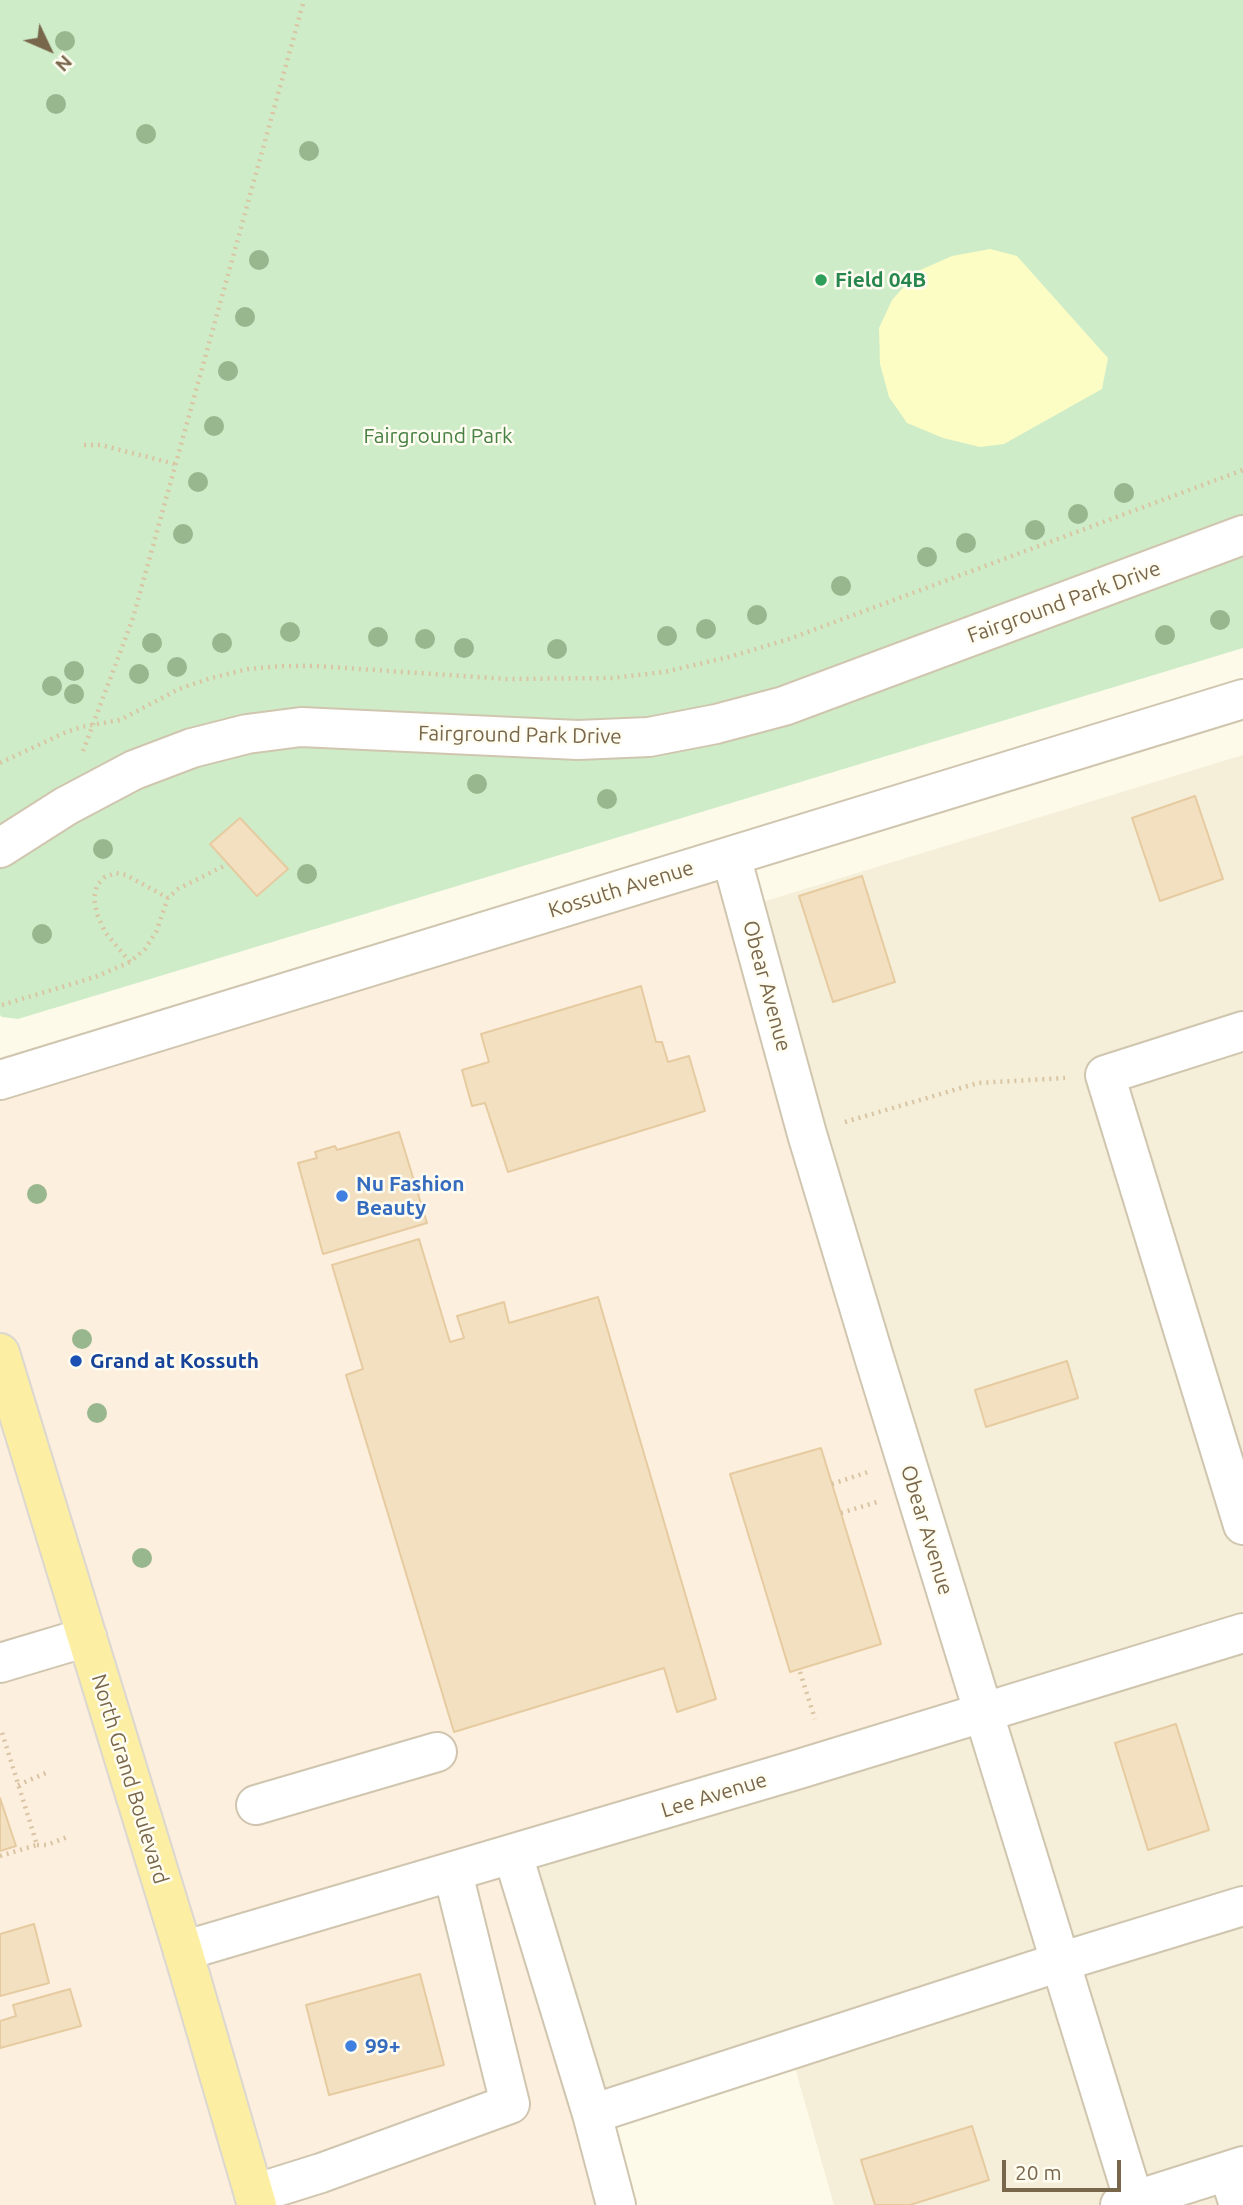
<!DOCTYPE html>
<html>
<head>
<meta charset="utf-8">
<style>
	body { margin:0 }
	#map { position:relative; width:1243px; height:2205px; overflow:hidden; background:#fdfaea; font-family:Ubuntu,sans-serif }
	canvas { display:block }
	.north { position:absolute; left:14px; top:14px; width:70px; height:70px; -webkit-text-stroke:5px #fffdf1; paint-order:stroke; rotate:134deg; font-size:19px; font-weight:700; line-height:28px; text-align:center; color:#79674c }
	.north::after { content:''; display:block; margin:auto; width:24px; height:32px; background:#79674c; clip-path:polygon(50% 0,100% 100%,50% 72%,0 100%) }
	.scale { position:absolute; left:1002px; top:2160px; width:119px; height:32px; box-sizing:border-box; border:4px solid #79674c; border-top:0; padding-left:9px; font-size:21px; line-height:24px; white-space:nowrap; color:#79674c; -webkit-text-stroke:5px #fffdf1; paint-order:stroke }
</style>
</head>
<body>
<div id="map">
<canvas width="1243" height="2205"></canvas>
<div class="north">N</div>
<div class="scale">20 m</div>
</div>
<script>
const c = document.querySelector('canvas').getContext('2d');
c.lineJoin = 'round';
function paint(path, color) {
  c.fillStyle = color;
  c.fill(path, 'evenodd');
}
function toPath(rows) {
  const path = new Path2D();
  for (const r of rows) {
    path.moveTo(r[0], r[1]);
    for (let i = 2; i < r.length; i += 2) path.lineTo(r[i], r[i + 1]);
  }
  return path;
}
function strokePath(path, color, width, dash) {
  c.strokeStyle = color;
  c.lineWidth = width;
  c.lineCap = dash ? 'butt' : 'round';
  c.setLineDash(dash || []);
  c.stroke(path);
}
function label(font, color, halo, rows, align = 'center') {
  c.font = font + ' Ubuntu,sans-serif';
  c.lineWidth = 5;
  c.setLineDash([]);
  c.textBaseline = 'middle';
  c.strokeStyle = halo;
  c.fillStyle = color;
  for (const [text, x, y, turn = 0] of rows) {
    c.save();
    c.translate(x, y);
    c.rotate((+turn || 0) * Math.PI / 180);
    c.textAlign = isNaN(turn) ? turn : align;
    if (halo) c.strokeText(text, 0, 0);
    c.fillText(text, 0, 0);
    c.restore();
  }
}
const residential = toPath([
	[1243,755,1243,2205,834,2205,790,2050,592,2114,513,1855,746,907]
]);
const commercial = toPath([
	[731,856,983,1714,513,1855,612,2205,0,2205,0,1079]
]);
const green = toPath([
	[0,0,1243,0,1243,648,18,1019,2,1017,0,1015]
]);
const sand = toPath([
	[990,249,1017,256,1108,358,1102,389,1004,444,980,447,943,438,907,423,889,397,880,364,879,328,892,300,918,271,952,256]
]);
const building = toPath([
	[1195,796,1223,879,1160,901,1132,818,1195,796],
	[240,818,288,869,257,896,210,844,240,818],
	[862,876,895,982,833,1002,799,896,862,876],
	[641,986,656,1042,662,1042,668,1062,689,1056,705,1111,508,1172,485,1103,472,1106,462,1070,489,1062,481,1034,641,986],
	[399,1132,427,1223,323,1254,298,1163,317,1158,315,1152,335,1146,337,1150,399,1132],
	[419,1239,450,1342,464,1338,457,1316,504,1302,509,1323,598,1297,716,1699,677,1712,664,1668,454,1732,346,1375,363,1369,332,1265,419,1239],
	[1067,1361,1078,1398,986,1427,975,1390,1067,1361],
	[821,1448,881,1644,790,1672,730,1474,821,1448],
	[1176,1724,1209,1830,1148,1850,1115,1743,1176,1724],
	[0,1798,16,1846,0,1851,0,1798],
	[34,1924,49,1983,0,1996,0,1934,34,1924],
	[420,1974,444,2065,329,2095,306,2005,420,1974],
	[70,1989,81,2026,0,2048,0,2021,16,2016,13,2005,70,1989],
	[972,2126,989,2180,910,2205,875,2205,861,2160,972,2126]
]);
const path = toPath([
	[84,445,101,445,175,464],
	[83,751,133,618,304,0],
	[0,763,64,733,81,727,120,720,179,689,211,678,248,669,282,666,316,666,507,679,612,678,664,672,729,657,789,639,1243,470],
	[130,962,105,932,97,914,94,898,97,885,105,877,116,873,126,875,168,898],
	[2,1005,95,977,130,962,145,949,156,932,168,898,178,889,228,864],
	[845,1122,978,1083,1065,1078],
	[832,1484,868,1472],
	[841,1513,877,1502],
	[800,1672,815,1719],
	[18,1785,48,1772],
	[37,1845,47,1845,67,1837],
	[0,1856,37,1845,1,1729]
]);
const minor = toPath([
	[0,848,66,806,134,770,192,748,247,734,301,727,578,740,649,737,716,724,784,706,1243,535],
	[731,856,807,1134,874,1357,1134,2201],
	[1243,1031,1105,1075,1243,1525],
	[0,1080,1243,699],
	[0,1663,87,1637],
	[256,1805,437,1752],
	[513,1855,592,2114,616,2205],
	[183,1951,799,1769,1243,1633],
	[592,2114,1060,1962,1243,1906],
	[1228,2171,1239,2205],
	[254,2194,321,2173,510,2104,453,1873],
	[1120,2205,1243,2166]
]);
const major = toPath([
	[0,1353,183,1951,257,2205]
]);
const trees = [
	[65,41],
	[56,104],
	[146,134],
	[309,151],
	[259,260],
	[245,317],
	[228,371],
	[214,426],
	[198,482],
	[1124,493],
	[1078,514],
	[1035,530],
	[183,534],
	[966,543],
	[927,557],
	[841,586],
	[757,615],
	[1220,620],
	[706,629],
	[290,632],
	[1165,635],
	[667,636],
	[378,637],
	[425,639],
	[152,643],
	[222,643],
	[464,648],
	[557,649],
	[177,667],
	[74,671],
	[139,674],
	[52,686],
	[74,694],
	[477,784],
	[607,799],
	[103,849],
	[307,874],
	[42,934],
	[37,1194],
	[82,1339],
	[97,1413],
	[142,1558]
];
const markers = [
	[821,280,7,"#2e9e5b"],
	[342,1196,7,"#3f7fe0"],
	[76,1361,7,"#1a4fb4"],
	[351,2046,7,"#3f7fe0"]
];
const leisureNames = [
	["Field 04B",835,280]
];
const parkNames = [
	["Fairground Park",438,436]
];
const streetNames = [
	["Fairground Park Drive",1064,602,-20],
	["Fairground Park Drive",520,735,1],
	["Kossuth Avenue",621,889,-17],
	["Obear Avenue",767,986,75],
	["Obear Avenue",927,1530,73],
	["North Grand Boulevard",130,1779,73],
	["Lee Avenue",714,1795,-17]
];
const shopNames = [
	["Nu Fashion",356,1184],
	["Beauty",356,1208],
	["99+",365,2046]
];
const transitNames = [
	["Grand at Kossuth",90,1361]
];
paint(residential, '#f5eed8');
paint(commercial, '#fdefde');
paint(green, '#ceecc8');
paint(sand, '#fcfcc5');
paint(building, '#f3e0c1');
strokePath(building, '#e6cba1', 2);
strokePath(minor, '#d0c6af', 42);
strokePath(major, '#dcd7d0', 42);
strokePath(path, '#d9c4a3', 4.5, [2, 5]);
strokePath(minor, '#fff', 38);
strokePath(major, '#fcefa3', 38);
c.fillStyle = '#99b78e';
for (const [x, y] of trees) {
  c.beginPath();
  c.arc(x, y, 10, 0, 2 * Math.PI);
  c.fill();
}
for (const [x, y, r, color] of markers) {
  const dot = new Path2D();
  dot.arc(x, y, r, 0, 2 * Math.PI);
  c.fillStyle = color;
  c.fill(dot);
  strokePath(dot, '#fffdf1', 2.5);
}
label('bold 21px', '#27864d', '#fffdf1', leisureNames, 'left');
label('21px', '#478043', '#fffdf1', parkNames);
label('21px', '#79674c', '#fffdf1', streetNames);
label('bold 21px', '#366cbe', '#fffdf1', shopNames, 'left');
label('bold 21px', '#164399', '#fffdf1', transitNames, 'left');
</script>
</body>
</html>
